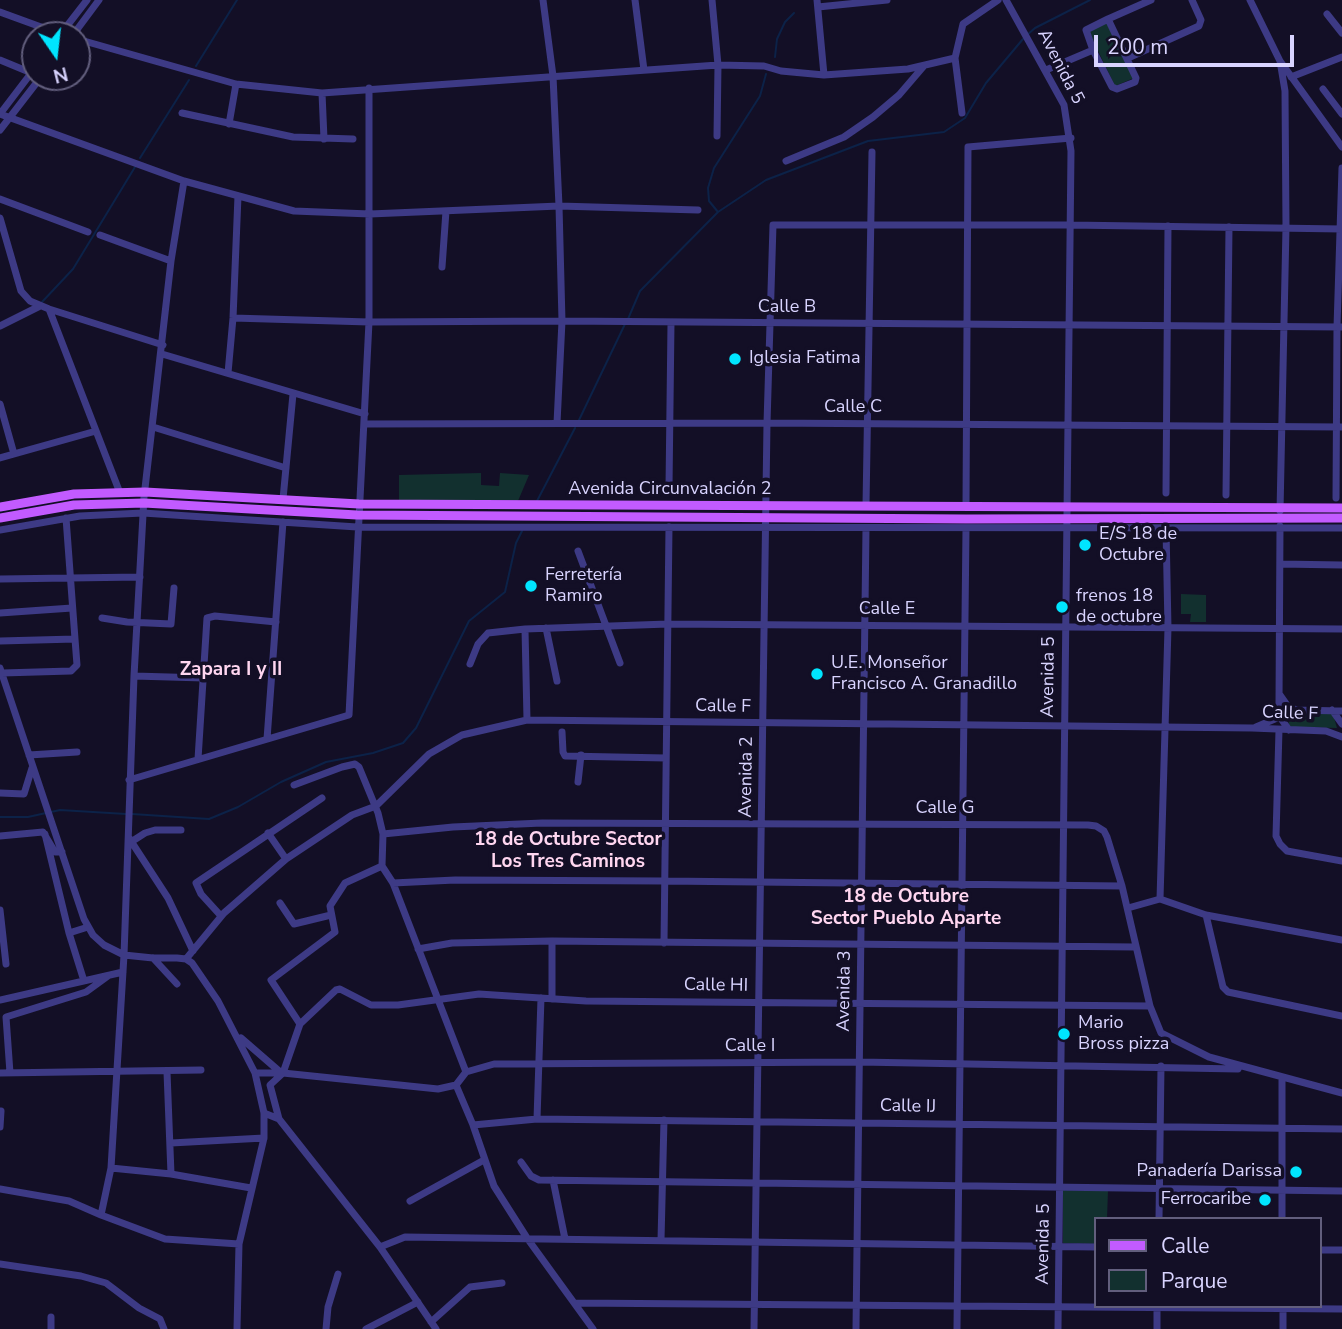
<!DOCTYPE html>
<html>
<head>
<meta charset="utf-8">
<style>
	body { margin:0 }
	#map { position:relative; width:1342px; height:1329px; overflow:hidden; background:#130f26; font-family:"Nunito Sans",sans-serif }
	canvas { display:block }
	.legend { position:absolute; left:1094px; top:1217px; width:228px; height:91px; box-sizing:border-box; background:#130f26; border:2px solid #625e7d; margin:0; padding:9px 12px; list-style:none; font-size:21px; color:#d9d4ff }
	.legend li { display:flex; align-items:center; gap:14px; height:35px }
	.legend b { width:35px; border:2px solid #625e7d }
	.north { position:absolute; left:21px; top:21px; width:70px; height:70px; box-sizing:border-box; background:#130f26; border:2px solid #625e7d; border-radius:50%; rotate:166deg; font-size:19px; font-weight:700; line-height:28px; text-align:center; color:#d9d4ff }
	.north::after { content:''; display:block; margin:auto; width:24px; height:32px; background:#00e5ff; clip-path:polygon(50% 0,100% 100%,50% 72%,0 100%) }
	.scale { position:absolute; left:1094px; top:35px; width:200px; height:32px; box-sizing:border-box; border:4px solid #d9d4ff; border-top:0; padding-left:9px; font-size:21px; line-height:24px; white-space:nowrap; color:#d9d4ff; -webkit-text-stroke:5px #130f26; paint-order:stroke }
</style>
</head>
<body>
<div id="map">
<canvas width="1342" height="1329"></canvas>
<ul class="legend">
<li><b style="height:9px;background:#c25bff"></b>Calle</li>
<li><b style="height:19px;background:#12302f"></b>Parque</li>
</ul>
<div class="north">N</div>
<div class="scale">200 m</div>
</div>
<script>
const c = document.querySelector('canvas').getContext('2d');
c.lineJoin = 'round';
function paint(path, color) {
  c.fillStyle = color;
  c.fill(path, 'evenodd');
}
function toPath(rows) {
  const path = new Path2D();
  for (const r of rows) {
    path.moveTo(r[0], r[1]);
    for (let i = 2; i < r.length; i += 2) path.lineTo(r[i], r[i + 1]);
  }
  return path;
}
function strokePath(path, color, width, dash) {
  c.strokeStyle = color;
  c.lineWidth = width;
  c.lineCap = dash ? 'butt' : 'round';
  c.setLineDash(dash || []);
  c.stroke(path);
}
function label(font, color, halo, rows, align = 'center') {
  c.font = font + ' "Nunito Sans",sans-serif';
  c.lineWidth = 7;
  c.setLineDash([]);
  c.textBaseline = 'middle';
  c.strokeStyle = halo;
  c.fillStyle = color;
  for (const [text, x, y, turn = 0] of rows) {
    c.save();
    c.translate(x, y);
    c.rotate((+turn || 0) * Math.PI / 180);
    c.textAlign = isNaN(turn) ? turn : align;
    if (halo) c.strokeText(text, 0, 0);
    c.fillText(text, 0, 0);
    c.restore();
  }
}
const green = toPath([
	[1106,22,1134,78,1115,86,1088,30],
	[481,473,481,485,499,486,500,473,529,475,518,501,399,500,399,475],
	[1181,594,1206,595,1206,622,1190,622,1191,614,1181,614],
	[1290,714,1333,714,1337,728,1288,727],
	[1063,1190,1108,1191,1107,1219,1095,1219,1095,1244,1063,1243]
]);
const stream = toPath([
	[1027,35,1035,28,1090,0],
	[775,57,777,39,785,22,794,13],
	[196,66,237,0],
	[140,158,189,80],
	[718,212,709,201,708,188,714,168,760,96,766,74],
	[42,302,73,269,135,167],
	[628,319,640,291,718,212,766,180,868,141,944,132,965,118,986,83,1023,39],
	[579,420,625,324],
	[537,501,575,428],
	[51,812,60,810,126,814],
	[132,814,209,819,238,807,281,782,326,762,373,753,403,743,416,728,469,621,505,592,516,543,522,531],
	[0,817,28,817,46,813]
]);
const minor = toPath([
	[543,0,553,76,559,206,562,321,557,423],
	[635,0,644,70],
	[712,0,718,65,717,136],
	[817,0,824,75],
	[1006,0,1064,105,1071,151,1058,1329],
	[1250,0,1280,61,1342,147],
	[818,7,887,0],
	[0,12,63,35],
	[1327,14,1342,33],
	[1108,19,1136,78,1135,82,1117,89,1112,87,1093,50,1086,30,1108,19,1151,0],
	[60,35,87,0],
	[73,35,99,0],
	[77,39,236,84,322,93,718,65,764,66,781,71,824,75,908,69,955,58,963,24,998,0],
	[955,58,962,113],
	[1128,58,1199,26,1201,20,1192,0],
	[0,60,34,74],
	[1280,61,1285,91,1286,227,1280,511],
	[1046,70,1093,50],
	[1291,77,1342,57],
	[1323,89,1342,114],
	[322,93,324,139],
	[182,113,293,137,353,139],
	[0,114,184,181,294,211,370,214,559,206,698,210],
	[0,114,35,68],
	[229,124,236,84],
	[0,130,41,77],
	[786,161,844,137,873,117,899,95,923,67],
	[0,199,88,232],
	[0,218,21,291,30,301,49,309,163,345],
	[100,235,171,261],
	[442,267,446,211],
	[49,309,120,493],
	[233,318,369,322,562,321,1342,327],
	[0,326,40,306],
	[162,354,365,414],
	[228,373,233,318,238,196],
	[0,404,14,454],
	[365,424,767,423,1342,427],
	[153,427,286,468],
	[0,458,96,431],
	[669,487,671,323],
	[1166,493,1168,226],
	[1226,495,1229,227],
	[1336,498,1337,327,1342,168],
	[283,499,293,394],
	[866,505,872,152],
	[966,506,968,147,1071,138],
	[1280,526,1279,703,1282,720,1289,730],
	[0,530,80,516,143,513,357,527,1342,528],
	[578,551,620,663],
	[1280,564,1342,565],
	[0,579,140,577],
	[0,613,72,608],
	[102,618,127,622,171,624,174,588],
	[546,628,557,681],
	[0,641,75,639,66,518],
	[470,664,478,644,488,633,525,629],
	[0,668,84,919,93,935,104,945,124,955,153,958,177,958,186,959,192,963,218,1001,255,1073,264,1113,264,1138,239,1244,237,1329],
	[2,673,71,671,77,665,75,639],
	[134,676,204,678],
	[1280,695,1287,705,1296,710,1342,711],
	[1332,710,1342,724],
	[527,720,525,629,668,624,1342,629],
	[1256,727,1296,710],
	[1279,730,1276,836,1280,844,1287,851,1342,861],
	[562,732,563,752,565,756,666,758],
	[267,739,283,522],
	[29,755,77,752],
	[198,759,207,618,215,616,276,622],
	[129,780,349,715,369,322,369,88],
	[578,782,581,755],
	[294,785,342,767,355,764,359,767,378,813,383,834,382,866,393,883,466,1072],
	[0,793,24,794,32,768],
	[268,833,286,859],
	[45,834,69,933,84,981],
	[383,834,453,827,542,823,1088,825,1096,826,1104,831,1107,837,1122,886,1150,1006,1161,1033,1209,1057,1342,1093],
	[0,836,43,832,55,852,62,852],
	[129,838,168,898,193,951],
	[131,842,145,833,155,830,181,830],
	[393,883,455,880,665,881,1122,886],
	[1160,899,1168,628,1166,528],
	[280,903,294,924,331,915],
	[1128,908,1160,899,1206,915,1342,940],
	[0,910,6,964],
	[1206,915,1223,987,1228,992,1342,1016],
	[221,916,201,894,196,883,322,798],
	[69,933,88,927],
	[664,943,669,527],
	[418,949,452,943,552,941,1135,947],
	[153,958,177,984],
	[186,959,224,913,286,859,352,815,376,806,429,754,462,735,527,720,1252,728,1326,731,1342,737],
	[552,999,552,941],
	[0,1000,123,972],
	[300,1024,336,990,340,989,371,1005,398,1005,479,994,586,1001,1150,1006],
	[241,1038,279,1071],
	[167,1072,171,1174],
	[0,1073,201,1070],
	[10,1073,6,1017,86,992,108,976],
	[255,1073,283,1073,438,1089,456,1085,466,1072,494,1064,860,1062,1238,1069],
	[1282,1077,1282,1219],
	[456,1085,473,1125,494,1186,527,1238,593,1329],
	[264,1113,279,1119,380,1247],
	[279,1119,270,1085,283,1073,300,1024,271,980,335,932,330,906,345,883,382,866],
	[537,1119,541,998],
	[473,1125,537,1119,1342,1129],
	[0,1127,1,1111],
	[171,1143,264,1138],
	[521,1162,531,1176,539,1180,1342,1191],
	[111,1168,171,1174,251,1188],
	[553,1180,565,1239],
	[0,1189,69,1201,101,1215,165,1239,239,1244],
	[410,1201,484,1160],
	[101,1215,111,1168,124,955,134,676,144,497,171,261,184,181],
	[1159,1219,1161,1066],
	[661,1240,664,1120],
	[1319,1250,1342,1250],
	[0,1264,81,1276,106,1283,139,1308,160,1319,164,1329],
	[575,1303,1342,1309],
	[1283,1307,1283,1329],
	[51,1317,51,1329],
	[431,1322,470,1287,502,1283],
	[326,1329,328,1307,338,1274],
	[366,1329,418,1302],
	[436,1329,380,1247,405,1237,1095,1247],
	[754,1329,767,423,773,225,1070,225,1342,229],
	[856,1329,866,528],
	[957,1329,966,529],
	[1157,1329,1157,1306]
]);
const major = toPath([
	[0,507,74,494,145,492,359,504,1342,508],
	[0,518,74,505,144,503,357,515,966,519,1342,518]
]);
const markers = [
	[735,359,7,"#00e5ff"],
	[1085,545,7,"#00e5ff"],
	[531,586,7,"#00e5ff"],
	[1062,607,7,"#00e5ff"],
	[817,674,7,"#00e5ff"],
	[1064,1034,7,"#00e5ff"],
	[1296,1172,7,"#00e5ff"],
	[1265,1200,7,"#00e5ff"]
];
const streetNames = [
	["Avenida 5",1060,67,63],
	["Calle B",787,308],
	["Calle C",853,408],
	["Avenida Circunvalación 2",670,490],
	["Calle E",887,610],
	["Avenida 5",1049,677,-89],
	["Calle F",723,707,1],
	["Calle F",1290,714,2],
	["Avenida 2",747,777,-89],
	["Calle G",945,809],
	["Calle HI",716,986,1],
	["Avenida 3",845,991,-89],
	["Calle I",750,1047],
	["Calle IJ",908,1107,1],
	["Avenida 5",1044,1244,-89]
];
const poiNames = [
	["Iglesia Fatima",749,359],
	["E/S 18 de",1099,535],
	["Octubre",1099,556],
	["Ferretería",545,576],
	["Ramiro",545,597],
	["frenos 18",1076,597],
	["de octubre",1076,618],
	["U.E. Monseñor",831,664],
	["Francisco A. Granadillo",831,685],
	["Mario",1078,1024],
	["Bross pizza",1078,1045],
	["Panadería Darissa",1282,1172,"right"],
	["Ferrocaribe",1251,1200,"right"]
];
const neighbourhoodNames = [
	["Zapara I y II",231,670],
	["18 de Octubre Sector",568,840],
	["Los Tres Caminos",568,862],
	["18 de Octubre",906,897],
	["Sector Pueblo Aparte",906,919]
];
paint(green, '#12302f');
strokePath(stream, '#0c2248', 2);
strokePath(minor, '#3d3a85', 7);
strokePath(major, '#c25bff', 9);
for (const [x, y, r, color] of markers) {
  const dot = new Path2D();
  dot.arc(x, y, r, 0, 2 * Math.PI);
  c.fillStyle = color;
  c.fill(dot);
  strokePath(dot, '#130f26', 2.5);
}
label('18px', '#d9d4ff', '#130f26', streetNames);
label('18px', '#d9d4ff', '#130f26', poiNames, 'left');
label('bold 19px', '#ffd6f0', '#130f26', neighbourhoodNames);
</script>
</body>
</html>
